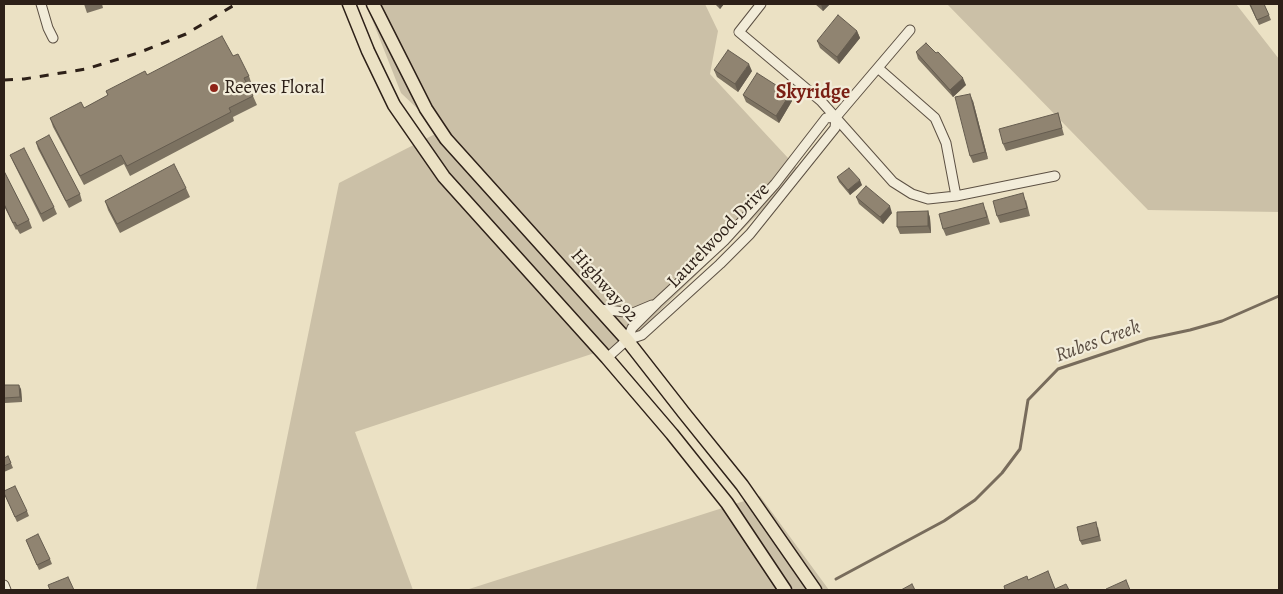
<!DOCTYPE html>
<html>
<head>
<meta charset="utf-8">
<style>
	body { margin:0 }
	#map { position:relative; width:1283px; height:594px; overflow:hidden; background:#ebe1c4; font-family:Alegreya,serif }
	canvas { display:block }
	.frame { position:absolute; inset:0; border:5px solid #2d2018; pointer-events:none }
</style>
</head>
<body>
<div id="map">
<canvas width="1283" height="594"></canvas>
<div class="frame"></div>
</div>
<script>
const c = document.querySelector('canvas').getContext('2d');
c.lineJoin = 'round';
function paint(path, color) {
  c.fillStyle = color;
  c.fill(path, 'evenodd');
}
function toPath(rows) {
  const path = new Path2D();
  for (const r of rows) {
    path.moveTo(r[0], r[1]);
    for (let i = 2; i < r.length; i += 2) path.lineTo(r[i], r[i + 1]);
  }
  return path;
}
function strokePath(path, color, width, dash) {
  c.strokeStyle = color;
  c.lineWidth = width;
  c.lineCap = dash ? 'butt' : 'round';
  c.setLineDash(dash || []);
  c.stroke(path);
}
function label(font, color, halo, rows, align = 'center') {
  c.font = font + ' Alegreya,serif';
  c.lineWidth = 4.5;
  c.setLineDash([]);
  c.textBaseline = 'middle';
  c.strokeStyle = halo;
  c.fillStyle = color;
  for (const [text, x, y, turn = 0] of rows) {
    c.save();
    c.translate(x, y);
    c.rotate((+turn || 0) * Math.PI / 180);
    c.textAlign = isNaN(turn) ? turn : align;
    if (halo) c.strokeText(text, 0, 0);
    c.fillText(text, 0, 0);
    c.restore();
  }
}
const green = toPath([
	[366,4,705,4,718,31,710,74,801,172,628,342,355,432,413,590,256,590,339,183,441,131,401,93],
	[947,4,1236,4,1279,59,1279,212,1148,210],
	[760,496,829,590,466,590]
]);
const stream = toPath([
	[836,579,944,521,975,500,1002,473,1020,449,1028,400,1058,369,1148,339,1190,330,1222,321,1279,296]
]);
const street = toPath([
	[41,4,48,28,53,38],
	[761,4,739,32,821,101,893,182,912,194,928,199,956,196,1055,176],
	[878,68,935,118,946,143,956,196],
	[600,309,633,313,652,305],
	[627,340,632,328,657,303,724,241,743,220,775,184,826,118,836,117],
	[607,358,627,340,642,335,720,264,750,234,835,128,836,117,910,30],
	[4,585,6,590]
]);
const primary = toPath([
	[349,4,368,51,394,105,444,177,607,358,672,434,727,503,785,590],
	[373,4,426,109,446,139,627,340,684,413,742,485,815,590]
]);
const rail = toPath([
	[4,80,24,79,86,69,138,53,186,34,236,4]
]);
const wall = toPath([
	[84,4,102,4,103,8,87,13],
	[715,4,724,4,720,9],
	[815,4,830,4,823,11],
	[1249,4,1269,15,1271,20,1259,25],
	[857,31,860,38,839,64,820,48,817,41],
	[916,52,966,85,953,97,918,59],
	[233,56,249,76,252,85,249,87,257,105,233,117,234,121,130,176,124,164,84,185,53,127,50,118,84,108,108,96,106,91,147,75],
	[714,70,752,71,738,92,717,77],
	[790,94,792,101,779,123,746,102,743,95],
	[973,101,988,159,973,163,970,156],
	[1058,113,1064,135,1006,151,1003,144],
	[36,142,80,194,82,201,69,208,38,149],
	[10,155,54,207,57,214,43,222,13,162],
	[4,171,29,220,32,228,20,234,17,229,16,230,4,206],
	[837,177,862,185,850,195,839,182],
	[186,188,190,197,120,233,108,210,105,201],
	[856,197,892,213,883,224,859,204],
	[1026,200,1030,216,1000,223,997,216],
	[986,210,990,224,946,236,943,229],
	[928,211,930,218,931,233,900,234,897,227],
	[4,385,21,389,22,402,5,403,4,400],
	[8,456,13,468,4,472,4,457,4,458],
	[4,493,27,511,29,516,17,522],
	[1098,527,1101,541,1082,545,1080,541],
	[26,540,50,559,52,564,39,570]
]);
const shadedWall = toPath([
	[719,4,724,4,720,9],
	[821,4,830,4,823,11],
	[857,31,860,38,839,64,837,57],
	[749,64,752,71,738,92,735,84],
	[963,78,966,85,953,97,950,90],
	[790,94,792,101,779,123,776,116],
	[970,94,973,101,988,159,985,152],
	[860,180,862,185,850,195,848,190],
	[890,206,892,213,883,224,880,217],
	[928,211,930,218,931,233,928,226],
	[19,385,21,389,22,402,20,397]
]);
const building = toPath([
	[1250,4,1264,4,1269,15,1257,20,1250,4],
	[838,15,857,31,837,57,817,41,838,15],
	[222,36,233,56,238,54,249,76,244,78,253,96,229,108,231,112,127,166,121,155,80,176,50,118,81,102,84,108,108,95,106,91,145,71,147,75,222,36],
	[926,43,936,53,938,52,963,78,950,90,916,52,926,43],
	[728,50,749,64,735,84,714,70,728,50],
	[757,73,790,94,776,116,743,95,757,73],
	[970,94,985,152,970,156,955,97,970,94],
	[1058,113,1062,128,1003,144,999,129,1058,113],
	[49,135,80,194,66,201,36,142,49,135],
	[24,148,54,207,41,214,10,155,24,148],
	[174,164,186,188,117,224,105,201,174,164],
	[849,168,860,180,848,190,837,177,849,168],
	[4,171,29,220,17,226,15,222,13,223,4,204,4,171],
	[866,186,890,206,880,217,856,197,866,186],
	[1023,193,1027,208,997,216,993,201,1023,193],
	[983,203,987,217,943,229,939,214,983,203],
	[928,211,928,226,897,227,897,212,928,211],
	[4,385,19,385,20,397,4,398,4,385],
	[8,456,11,463,4,466,4,457,4,458,8,456],
	[15,486,27,511,15,517,4,493,4,491,15,486],
	[1096,522,1099,536,1080,541,1077,527,1096,522],
	[38,534,50,559,37,565,26,540,38,534],
	[1048,571,1055,589,1066,584,1069,590,1005,590,1004,586,1027,576,1028,580,1048,571],
	[68,577,74,590,50,590,48,585,68,577],
	[1126,580,1130,590,1107,590,1106,589,1126,580],
	[912,584,915,590,901,590,912,584]
]);
const markers = [
	[214,88,5,"#8f2418"]
];
const poiNames = [
	["Reeves Floral",224,88]
];
const streetNames = [
	["Laurelwood Drive",719,236,-46],
	["Highway 92",604,286,48]
];
const neighbourhoodNames = [
	["Skyridge",813,93]
];
const waterNames = [
	["Rubes Creek",1098,342,-20]
];
paint(green, '#cbc0a7');
strokePath(stream, '#786c5c', 3);
strokePath(street, '#5c5043', 11);
strokePath(primary, '#2d2018', 15);
strokePath(street, '#f2ecd9', 9);
strokePath(primary, '#ebe1c4', 12);
strokePath(rail, '#2d2018', 3, [9, 9]);
paint(wall, '#7c7261');
paint(shadedWall, '#655c4f');
paint(building, '#908471');
strokePath(building, '#655c4f', 1);
for (const [x, y, r, color] of markers) {
  const dot = new Path2D();
  dot.arc(x, y, r, 0, 2 * Math.PI);
  c.fillStyle = color;
  c.fill(dot);
  strokePath(dot, '#f2ecd9', 2);
}
label('19px', '#2d2018', '#f2ecd9', poiNames, 'left');
label('19px', '#2d2018', '#f2ecd9', streetNames);
label('bold 20px', '#7a1f14', '#f2ecd9', neighbourhoodNames);
label('italic 20px', '#594c40', '#f2ecd9', waterNames);
</script>
</body>
</html>
